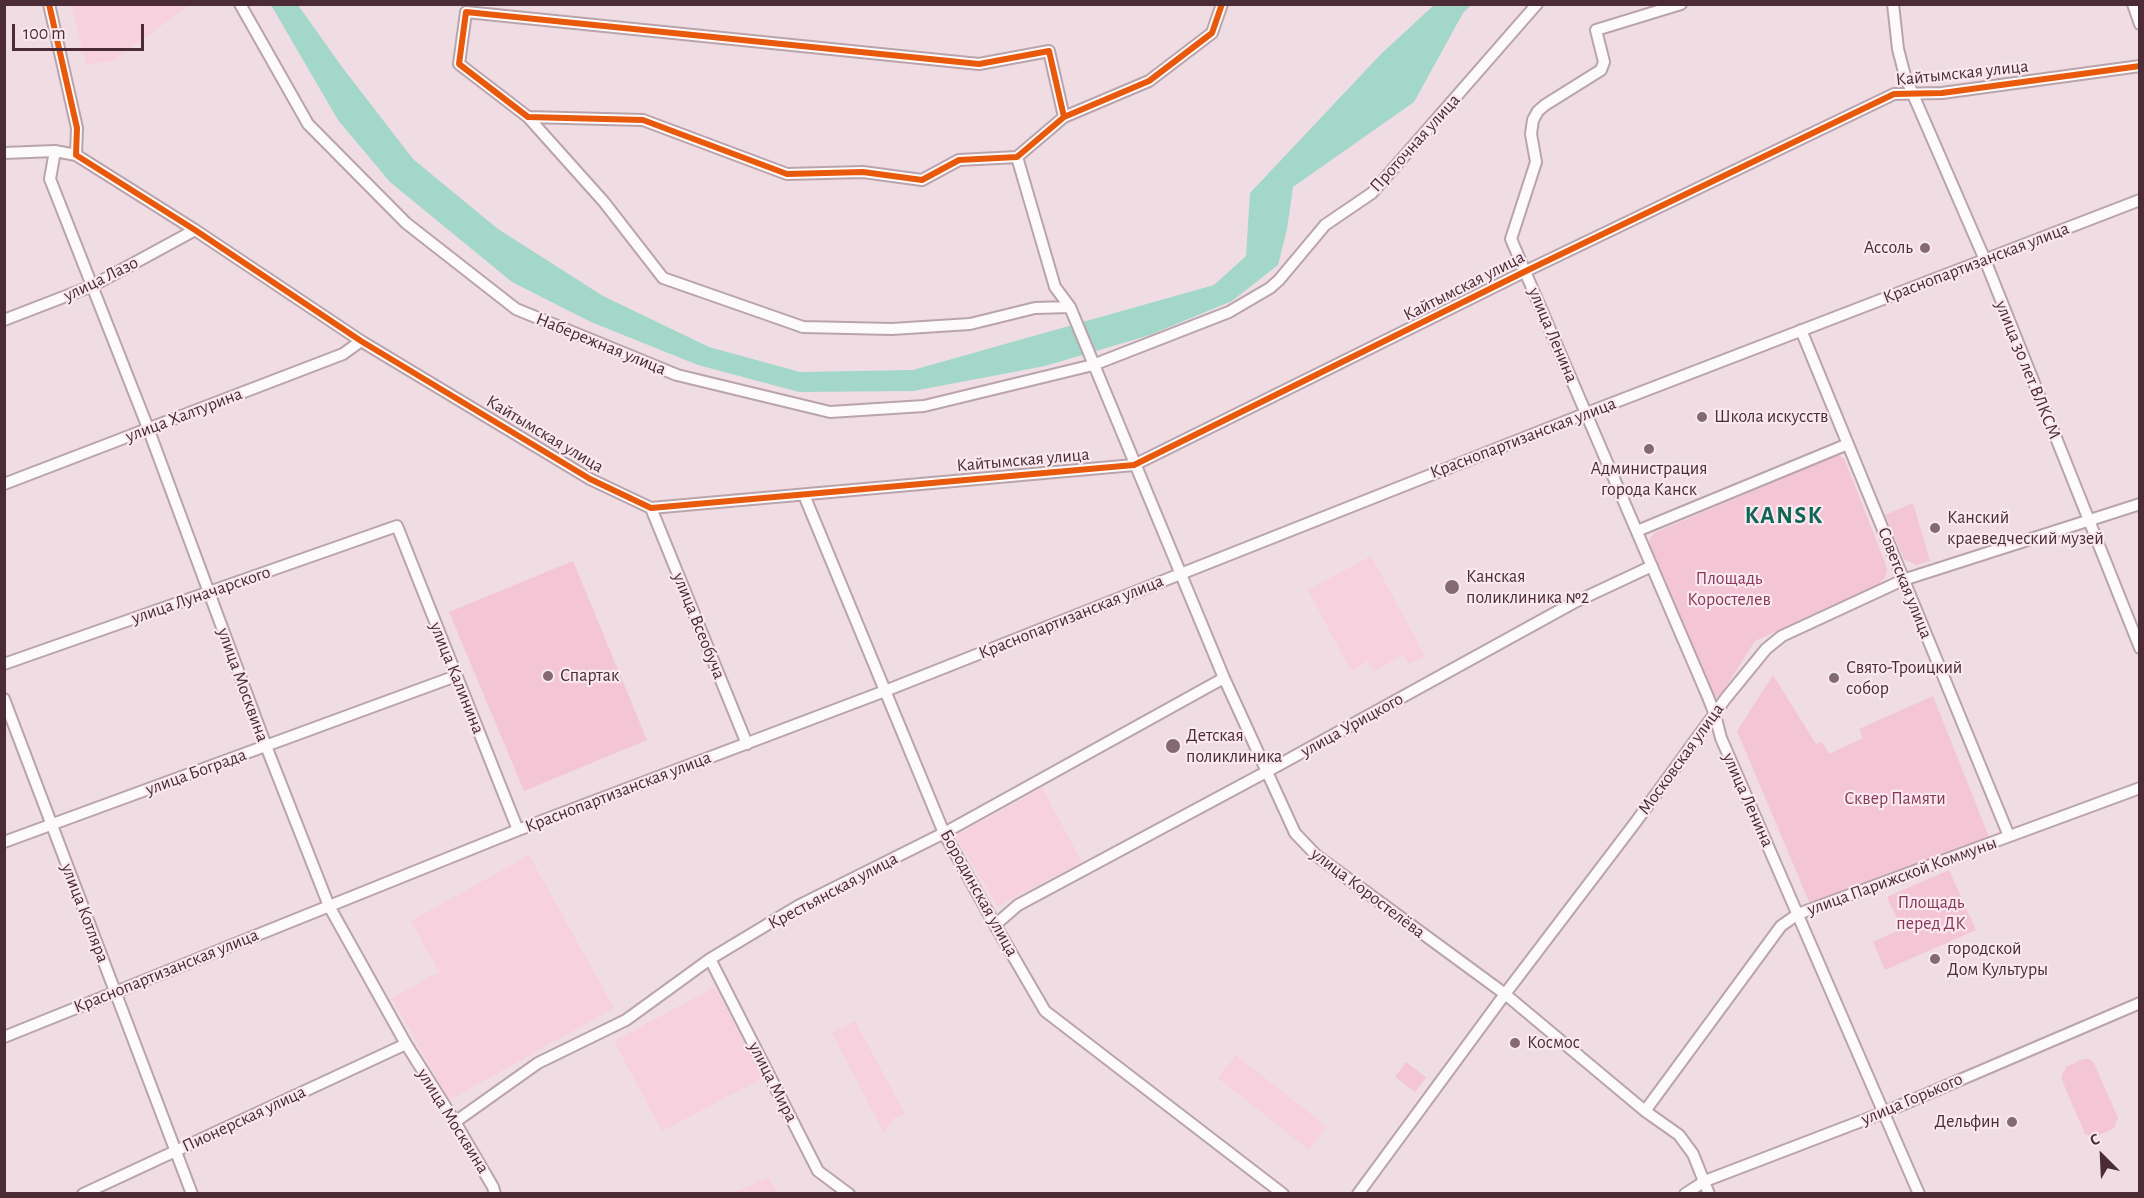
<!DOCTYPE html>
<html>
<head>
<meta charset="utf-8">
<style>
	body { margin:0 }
	#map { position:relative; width:2144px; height:1198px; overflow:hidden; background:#efdde3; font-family:"Alegreya Sans",sans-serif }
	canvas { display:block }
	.frame { position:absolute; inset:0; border:6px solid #4a2b36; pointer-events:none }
	.north { position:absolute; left:2072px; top:1126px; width:60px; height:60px; -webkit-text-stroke:4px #f9e8ed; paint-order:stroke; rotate:336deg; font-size:16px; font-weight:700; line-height:24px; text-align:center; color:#4a2b36 }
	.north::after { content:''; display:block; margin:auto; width:21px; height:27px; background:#4a2b36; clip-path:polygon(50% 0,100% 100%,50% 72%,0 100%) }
	.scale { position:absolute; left:12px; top:24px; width:132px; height:27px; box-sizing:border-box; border:3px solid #4a2b36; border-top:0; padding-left:8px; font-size:18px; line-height:21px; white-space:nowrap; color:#4a2b36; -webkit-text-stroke:4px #f9e8ed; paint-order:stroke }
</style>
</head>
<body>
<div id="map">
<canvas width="2144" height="1198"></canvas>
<div class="frame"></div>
<div class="north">С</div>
<div class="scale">100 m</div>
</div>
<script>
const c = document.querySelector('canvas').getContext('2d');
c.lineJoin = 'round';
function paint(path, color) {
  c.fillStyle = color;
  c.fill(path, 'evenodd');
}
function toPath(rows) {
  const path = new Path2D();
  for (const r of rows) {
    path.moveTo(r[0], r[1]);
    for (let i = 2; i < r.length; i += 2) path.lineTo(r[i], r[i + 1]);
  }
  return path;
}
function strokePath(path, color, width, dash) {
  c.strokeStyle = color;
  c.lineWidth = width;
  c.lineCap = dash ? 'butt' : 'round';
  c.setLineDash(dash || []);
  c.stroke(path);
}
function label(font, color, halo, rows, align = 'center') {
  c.font = font + ' "Alegreya Sans",sans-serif';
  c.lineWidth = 4.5;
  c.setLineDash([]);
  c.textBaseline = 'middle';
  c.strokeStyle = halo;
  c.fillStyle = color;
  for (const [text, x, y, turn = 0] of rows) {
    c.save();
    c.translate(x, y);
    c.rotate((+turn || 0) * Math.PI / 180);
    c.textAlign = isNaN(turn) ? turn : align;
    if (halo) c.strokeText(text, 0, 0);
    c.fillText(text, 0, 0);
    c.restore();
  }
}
const built = toPath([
	[71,5,71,4,190,5,113,61,86,65],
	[1371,556,1425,656,1409,664,1403,655,1374,671,1368,661,1351,671,1308,590],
	[1042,788,1082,862,998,906,955,836],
	[529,855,614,1008,449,1100,392,998,439,972,411,921],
	[715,987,763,1078,662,1131,614,1041],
	[855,1021,905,1114,894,1118,884,1133,832,1033],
	[1236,1055,1327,1127,1309,1150,1218,1078],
	[769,1177,777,1193,733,1193]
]);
const green = toPath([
	[1838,455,1844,458,1886,565,1887,572,1884,579,1877,585,1755,641,1718,699,1711,696,1649,552,1650,539,1654,533],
	[1913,503,1930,561,1916,565,1904,559,1885,515],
	[573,561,647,740,524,791,449,612],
	[1773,675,1816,744,1822,742,1829,754,1863,738,1859,729,1933,696,1989,837,1810,904,1737,731],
	[1949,870,1976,930,1885,970,1873,942,1902,929,1887,897],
	[2083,1059,2089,1059,2094,1063,2118,1118,2114,1128,2094,1138,2085,1134,2061,1078,2066,1067],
	[1406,1062,1426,1077,1415,1092,1395,1077]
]);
const water = toPath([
	[271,5,298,5,342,67,413,159,498,229,603,296,709,347,800,372,913,370,1214,285,1246,256,1250,193,1381,54,1434,5,1471,5,1463,13,1414,102,1293,187,1287,229,1278,265,1232,301,1150,335,1045,366,913,391,799,392,698,365,591,322,512,282,390,182,338,120]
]);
const minor = toPath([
	[49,4,77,128,76,155,195,230,361,341,590,479,651,508,1134,465,1526,271,1894,94,1942,93,2140,66],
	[240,4,308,124,406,223,516,309,677,375,830,412,924,406,1093,365,1229,312,1270,288,1279,280,1325,225,1372,193,1537,4],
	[1681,4,1596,30,1604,62,1601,70,1545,105,1538,111,1533,120,1531,134,1536,162,1511,239,1708,697,1715,715,1721,738,1919,1194],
	[1893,4,1898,49,1905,76,1985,260,2140,648],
	[2133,4,2140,24],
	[528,117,604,202,663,278,803,327,892,329,970,324,1035,308,1070,307],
	[1064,117,1049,51,979,64,466,12,459,64,528,117,643,120,787,174,863,172,922,180,959,160,1017,157,1064,117,1149,81,1212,33,1222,4],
	[55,151,50,179,148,428,266,746,329,906,406,1044,455,1122,493,1187,495,1194],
	[4,153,55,151,76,155],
	[1017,157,1055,287,1070,307,1224,678,1295,833,1317,856,1505,994,1645,1111,1679,1135,1693,1154,1709,1194],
	[4,320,92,286,195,230],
	[1801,330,2009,836],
	[4,484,343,354,361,341],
	[804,495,944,833,995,925,1045,1011,1283,1194],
	[651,508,747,744],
	[1637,531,1848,444],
	[4,664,397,526,518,830],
	[4,699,192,1194],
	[4,842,456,676],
	[995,925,1018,905,1266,772,1573,603,1652,566],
	[710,959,818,1171,849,1194],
	[4,1037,518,830,885,691,1587,413,2140,200],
	[1645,1111,1781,926,1798,914,2140,788],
	[455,1122,538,1063,626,1020,710,959,798,906,944,833,1224,678],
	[83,1194,406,1044],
	[1358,1194,1505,994,1635,823,1726,698,1766,649,1782,636,1903,580,2140,504],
	[1685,1194,1705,1181,1885,1112,2140,1003]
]);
const cycleway = toPath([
	[49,4,77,128,76,155,195,230,361,341,590,479,651,508,1134,465,1526,271,1894,94,1942,93,2140,66],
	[1064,117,1049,51,979,64,466,12,459,64,528,117,643,120,787,174,863,172,922,180,959,160,1017,157,1064,117,1149,81,1212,33,1222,4]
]);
const markers = [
	[1925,248,6,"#846973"],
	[1702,417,6,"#846973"],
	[1649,449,6,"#846973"],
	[1935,528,6,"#846973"],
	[1452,587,8,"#846973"],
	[548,676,6,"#846973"],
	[1834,678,6,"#846973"],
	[1173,746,8,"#846973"],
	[1935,959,6,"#846973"],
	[1515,1043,6,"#846973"],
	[2012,1122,6,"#846973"]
];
const streetNames = [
	["Кайтымская улица",1962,73,-6],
	["Проточная улица",1415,143,-48],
	["Краснопартизанская улица",1976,263,-21],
	["улица Лазо",101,279,-26],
	["Кайтымская улица",1464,286,-27],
	["улица Ленина",1553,335,67],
	["Набережная улица",601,344,22],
	["улица 30 лет ВЛКСМ",2028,370,68],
	["улица Халтурина",184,415,-21],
	["Кайтымская улица",545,434,31],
	["Краснопартизанская улица",1523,438,-21],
	["Кайтымская улица",1023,460,-5],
	["Советская улица",1905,583,68],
	["улица Луначарского",201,595,-19],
	["Краснопартизанская улица",1071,617,-22],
	["улица Всеобуча",699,626,68],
	["улица Калинина",457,678,68],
	["улица Москвина",243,685,70],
	["улица Урицкого",1352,725,-29],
	["Московская улица",1681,759,-54],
	["улица Бограда",196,772,-20],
	["Краснопартизанская улица",618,792,-21],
	["улица Ленина",1748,800,66],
	["улица Парижской Коммуны",1902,876,-20],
	["Крестьянская улица",833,891,-28],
	["Бородинская улица",979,893,61],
	["улица Коростелёва",1368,893,37],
	["улица Котляра",85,913,69],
	["Краснопартизанская улица",166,971,-22],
	["улица Мира",773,1082,63],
	["улица Горького",1912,1099,-23],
	["Пионерская улица",244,1119,-25],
	["улица Москвина",453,1121,58]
];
const poiNames = [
	["Ассоль",1913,248,"right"],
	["Школа искусств",1714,417],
	["Администрация",1649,469,"center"],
	["города Канск",1649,490,"center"],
	["Канский",1947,518],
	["краеведческий музей",1947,539],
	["Канская",1466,577],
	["поликлиника №2",1466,598],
	["Свято-Троицкий",1846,668],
	["собор",1846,689],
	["Спартак",560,676],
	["Детская",1186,736],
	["поликлиника",1186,757],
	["городской",1947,949],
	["Дом Культуры",1947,970],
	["Космос",1527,1043],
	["Дельфин",2000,1122,"right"]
];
const parkNames = [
	["Площадь",1729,579],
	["Коростелев",1729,600],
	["Сквер Памяти",1895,799],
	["Площадь",1931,903],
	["перед ДК",1931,924]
];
const districtNames = [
	["KANSK",1784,516]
];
paint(built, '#f7d1de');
paint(green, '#f3c5d5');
paint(water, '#a3d7ca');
strokePath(minor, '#baa4ac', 14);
strokePath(minor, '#fdfafb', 10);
strokePath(cycleway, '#e8590c', 6);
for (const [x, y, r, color] of markers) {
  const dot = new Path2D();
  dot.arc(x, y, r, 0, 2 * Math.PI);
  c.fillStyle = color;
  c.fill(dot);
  strokePath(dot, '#f9e8ed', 2);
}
label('18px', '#4a2b36', '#f9e8ed', streetNames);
label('18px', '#4a2b36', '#f9e8ed', poiNames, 'left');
label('18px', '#88375a', '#f9e8ed', parkNames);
c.letterSpacing = '1.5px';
label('bold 24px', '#116556', '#f9e8ed', districtNames);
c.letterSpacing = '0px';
</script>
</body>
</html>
